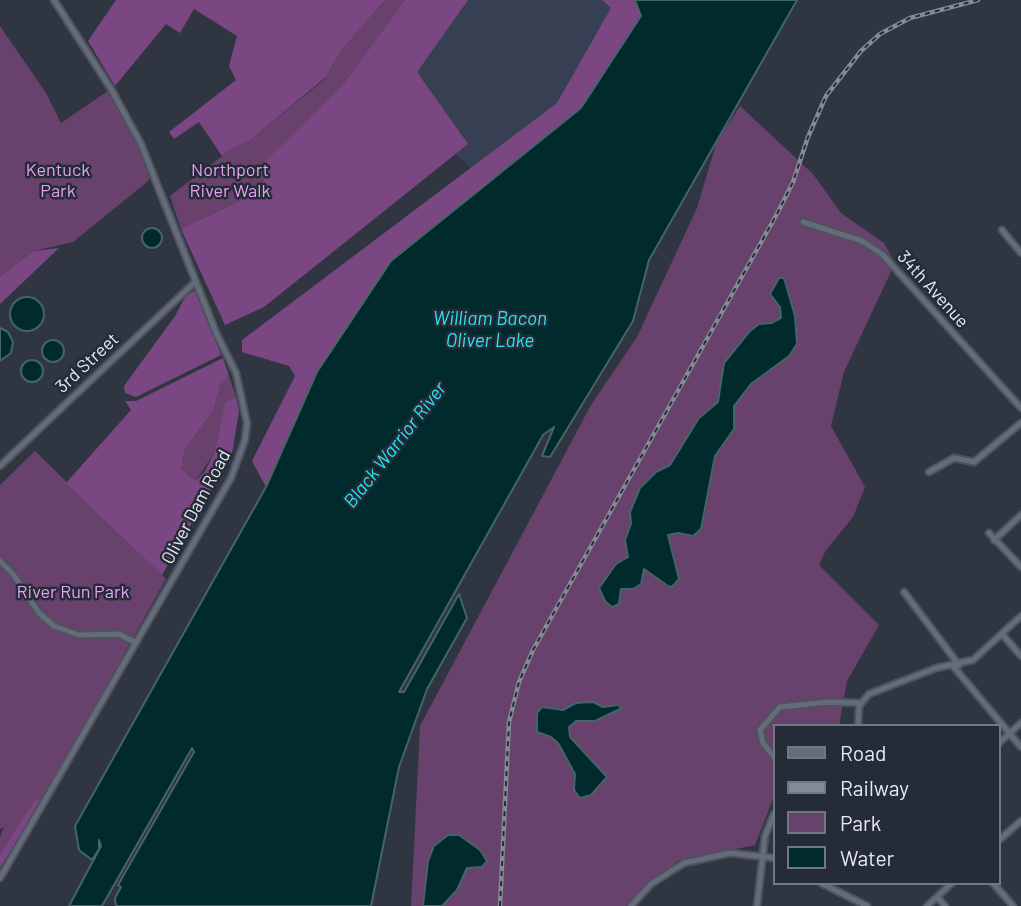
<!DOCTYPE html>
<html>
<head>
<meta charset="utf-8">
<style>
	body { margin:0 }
	#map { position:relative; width:1021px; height:906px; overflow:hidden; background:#2f3642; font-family:Barlow,sans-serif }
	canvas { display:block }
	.legend { position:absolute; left:773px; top:724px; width:228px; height:161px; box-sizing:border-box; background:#252c38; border:2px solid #727882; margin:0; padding:9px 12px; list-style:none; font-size:21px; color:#e6eaf2 }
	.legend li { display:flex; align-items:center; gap:14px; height:35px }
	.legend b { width:35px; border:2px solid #727882 }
</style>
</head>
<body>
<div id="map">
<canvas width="1021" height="906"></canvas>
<ul class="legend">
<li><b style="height:9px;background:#646b79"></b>Road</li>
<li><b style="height:9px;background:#858b95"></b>Railway</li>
<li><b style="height:19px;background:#68426d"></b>Park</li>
<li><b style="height:19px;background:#002a2c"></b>Water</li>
</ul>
</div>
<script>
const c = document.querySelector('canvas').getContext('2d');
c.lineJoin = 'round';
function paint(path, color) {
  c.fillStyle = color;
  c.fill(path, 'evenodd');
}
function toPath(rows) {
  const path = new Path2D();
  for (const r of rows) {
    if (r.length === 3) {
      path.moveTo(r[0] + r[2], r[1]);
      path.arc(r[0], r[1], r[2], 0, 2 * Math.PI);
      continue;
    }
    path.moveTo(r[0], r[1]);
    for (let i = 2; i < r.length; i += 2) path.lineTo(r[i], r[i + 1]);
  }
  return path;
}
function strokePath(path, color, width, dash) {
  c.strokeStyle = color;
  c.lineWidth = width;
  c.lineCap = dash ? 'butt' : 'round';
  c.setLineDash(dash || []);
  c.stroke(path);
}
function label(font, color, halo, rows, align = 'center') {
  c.font = font + ' Barlow,sans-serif';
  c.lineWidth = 5;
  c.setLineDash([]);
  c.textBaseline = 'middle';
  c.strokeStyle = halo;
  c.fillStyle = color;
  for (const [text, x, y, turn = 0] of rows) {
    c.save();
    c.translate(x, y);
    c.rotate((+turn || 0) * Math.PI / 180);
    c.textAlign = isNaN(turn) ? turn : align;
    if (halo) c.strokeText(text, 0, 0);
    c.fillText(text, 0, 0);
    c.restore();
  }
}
const built = toPath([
	[443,0,629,0,582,113,481,178,383,85]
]);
const green = toPath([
	[385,0,405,0,343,84,257,169,264,178,254,194,181,229,170,196,234,147,249,141,325,79,340,52],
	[0,26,46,93,61,123,111,89,153,173,147,182,73,242,34,251,0,277],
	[740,106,813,174,841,213,884,243,895,263,844,372,831,426,865,487,853,517,826,550,819,565,879,625,847,681,839,726,774,726,774,796,755,845,678,861,626,906,411,906,420,726,591,405,637,337,697,208,717,141],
	[229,376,236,397,225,404,215,451,196,481,181,469,185,449,214,409,220,384],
	[35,451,166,579,41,803,37,800,0,854,0,837,4,827,0,829,0,485]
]);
const forest = toPath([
	[116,0,385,0,340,52,326,77,249,141,234,147,222,156,199,122,174,139,169,132,236,80,229,66,237,36,194,9,180,33,166,24,115,86,88,41],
	[405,0,468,0,417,72,468,144,264,307,225,325,181,229,254,194,264,179,257,169,343,84],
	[602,0,635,0,641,16,581,108,391,261,317,372,266,487,252,461,295,376,289,366,242,352,242,340,557,103,611,8],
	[59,248,0,304,0,305,0,277,34,251],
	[196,290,221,355,136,397,125,393,124,386,175,316,186,295],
	[223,358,229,376,220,384,214,409,185,449,181,469,196,481,205,471,215,451,225,403,236,397,239,412,232,453,162,575,66,483,131,410,125,401,136,401],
	[36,799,41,803,0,868,0,854]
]);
const water = toPath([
	[635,0,797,0,649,260,633,321,550,457,542,456,554,427,543,435,399,692,404,692,459,594,467,618,427,689,399,767,371,906,116,906,115,898,121,887,118,885,194,752,192,748,102,906,69,906,101,846,99,840,99,849,92,860,79,850,75,826,266,487,317,372,391,261,581,108,641,16,635,0],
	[152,238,10],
	[779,278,784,278,795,316,797,344,789,356,751,384,734,406,734,429,715,456,701,529,693,536,678,533,668,535,679,579,672,587,668,586,644,569,641,584,633,589,621,589,619,604,612,607,605,601,599,588,616,564,628,557,625,540,631,524,630,512,640,488,656,472,670,465,699,418,718,402,724,363,749,332,759,324,772,323,781,318,780,307,770,294,779,278],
	[27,314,17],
	[0,328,8,332,13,342,11,353,0,361,0,328],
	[53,351,11],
	[32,371,11],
	[593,702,603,707,618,705,622,708,595,721,576,721,569,727,570,737,607,777,591,795,580,798,574,790,575,774,558,743,551,737,537,732,537,713,542,707,563,710,576,703,593,702],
	[448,835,459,835,480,850,487,861,482,867,467,868,457,890,442,906,423,906,428,861,434,846,448,835]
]);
const minor = toPath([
	[803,222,862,241,882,254,1021,408],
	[1002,230,1021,253],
	[0,466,195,282],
	[929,472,954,458,974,462,1021,423],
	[989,533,1021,567],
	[994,540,1021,515],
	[0,561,13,574,39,613,54,626,79,635,119,634,136,643],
	[904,592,959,665],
	[1002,634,1021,656],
	[953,666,1021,747],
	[858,726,859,706,869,694,936,668,973,660,1021,616],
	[998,744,1021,723],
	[774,757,763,743,760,730,780,707,829,702,860,703],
	[998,841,1021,821],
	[0,878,231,478,245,440,247,423,236,373,217,335,141,144,111,89,54,0],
	[821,883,867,906],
	[993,883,1013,906],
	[937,897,945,906],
	[631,906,651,884,684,863,730,853,774,858],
	[757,906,765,836,774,814],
	[927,906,952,883]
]);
const rail = toPath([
	[500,906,509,722,519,682,533,650,778,212,793,182,808,137,826,96,861,51,880,34,910,18,978,0]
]);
const parkNames = [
	["Kentuck",58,170],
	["Park",58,191],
	["Northport",230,170],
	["River Walk",230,191],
	["River Run Park",73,592]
];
const streetNames = [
	["34th Avenue",933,289,48],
	["3rd Street",87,363,-43],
	["Oliver Dam Road",196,507,-62]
];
const waterNames = [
	["William Bacon",490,319],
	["Oliver Lake",490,341],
	["Black Warrior River",395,445,-52]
];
paint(built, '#364052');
paint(green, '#68426d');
paint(forest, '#7b4783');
paint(water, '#002a2c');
strokePath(water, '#456467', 2);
strokePath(minor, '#4d525d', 9);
strokePath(minor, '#646b79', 5);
strokePath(rail, '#858b95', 4.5);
strokePath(rail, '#252c38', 2, [5]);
label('18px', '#e99ff4', '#252c38', parkNames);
label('18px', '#e6eaf2', '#252c38', streetNames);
label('italic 19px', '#22e7f3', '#252c38', waterNames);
</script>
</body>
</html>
